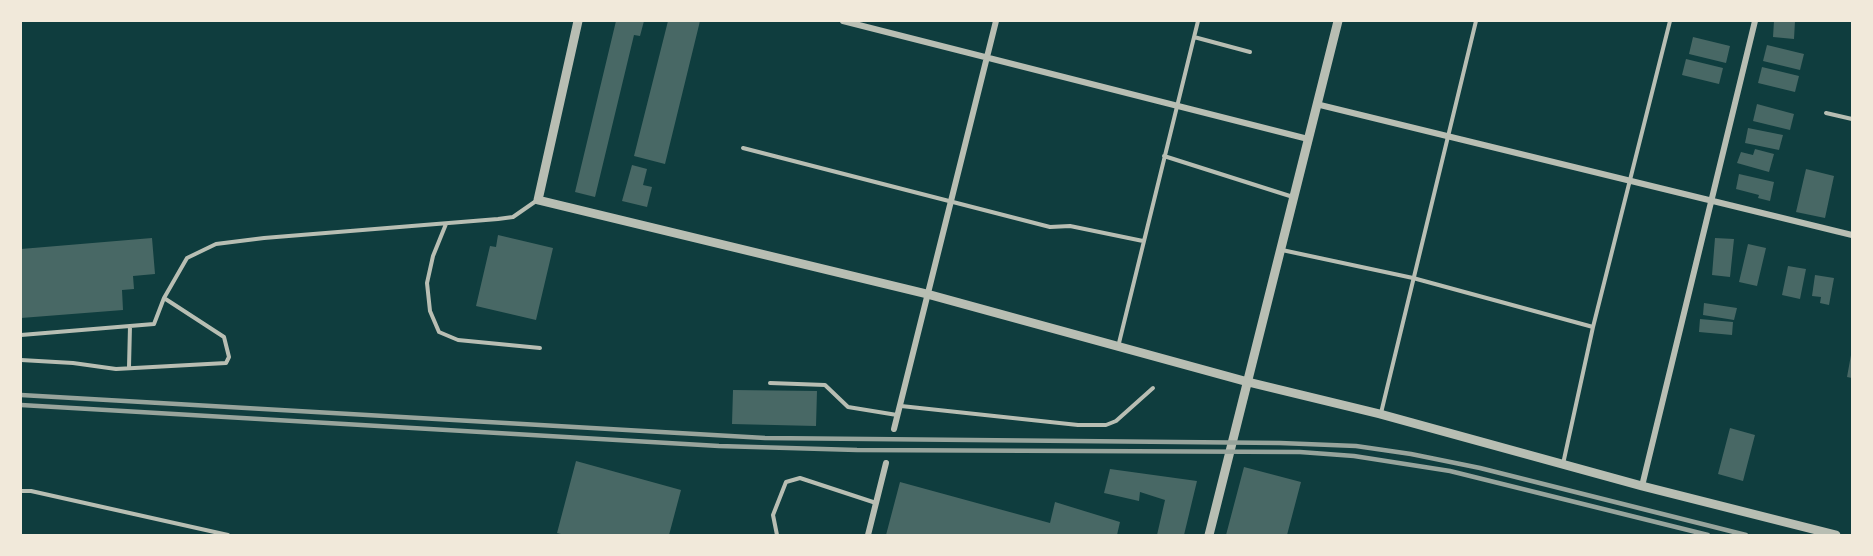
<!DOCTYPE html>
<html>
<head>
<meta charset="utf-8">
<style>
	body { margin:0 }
	#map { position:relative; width:1873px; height:556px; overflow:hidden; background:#0f3d3e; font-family:Signika,sans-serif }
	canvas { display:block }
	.frame { position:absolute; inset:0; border:22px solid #f1e9da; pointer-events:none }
</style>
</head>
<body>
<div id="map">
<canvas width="1873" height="556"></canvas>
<div class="frame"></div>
</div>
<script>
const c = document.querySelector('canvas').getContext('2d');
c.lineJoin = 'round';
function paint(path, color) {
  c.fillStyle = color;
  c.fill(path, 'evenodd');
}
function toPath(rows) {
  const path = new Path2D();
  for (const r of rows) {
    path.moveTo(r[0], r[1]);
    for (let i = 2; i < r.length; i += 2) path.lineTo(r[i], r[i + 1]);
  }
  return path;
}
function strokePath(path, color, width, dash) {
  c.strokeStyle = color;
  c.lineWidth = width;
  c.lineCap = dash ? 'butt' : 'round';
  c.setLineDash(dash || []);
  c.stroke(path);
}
const building = toPath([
	[616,21,644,21,640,36,634,35,595,197,575,192],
	[668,21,700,21,665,164,634,156],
	[1774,21,1795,21,1794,39,1773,37],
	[1693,37,1730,46,1726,63,1689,54],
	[1767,45,1804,54,1800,70,1763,61],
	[1686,59,1723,68,1719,84,1682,75],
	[1762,67,1799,76,1795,92,1758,83],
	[1757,104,1794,114,1790,130,1753,121],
	[1748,128,1783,135,1779,150,1745,143],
	[1755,149,1774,154,1769,172,1737,163,1741,152,1753,155],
	[632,165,647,169,643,185,652,187,647,207,622,201],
	[1806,169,1834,176,1825,218,1796,212],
	[1739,174,1774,182,1770,201,1758,198,1759,195,1736,189],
	[498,235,553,248,536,320,476,306,490,246,496,247],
	[152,238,155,274,133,276,134,289,122,290,123,310,21,318,21,249],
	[1715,238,1734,239,1730,277,1712,275],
	[1748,244,1766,248,1757,286,1739,282],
	[1788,266,1806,269,1800,299,1782,295],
	[1815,275,1834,278,1829,305,1820,303,1821,297,1812,296],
	[1704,303,1737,308,1734,320,1703,315],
	[1700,319,1733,322,1732,335,1699,332],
	[1851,355,1852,355,1852,378,1847,377],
	[733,390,817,391,816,426,732,424],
	[1730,428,1755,435,1743,481,1718,474],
	[576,461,681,490,669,535,565,535,557,533],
	[1244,467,1301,482,1287,535,1226,535],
	[1110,469,1197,481,1184,535,1157,535,1165,500,1140,492,1139,501,1104,493],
	[900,482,1050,523,1055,502,1120,522,1117,535,886,535]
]);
const service = toPath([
	[1194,37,1250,52],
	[1826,113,1852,119],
	[743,148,1050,227,1070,226,1143,241],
	[1164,156,1293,197],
	[446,224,433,256,427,283,430,311,439,332,458,340,540,348],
	[1282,250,1413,278,1593,327],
	[21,335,154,324,164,298,187,258,216,244,264,238,498,219,513,217,536,201],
	[1118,347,1198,21],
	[21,360,73,363,116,369,226,363,229,357,224,337,164,298],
	[129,367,130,326],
	[770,383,825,385,848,407,897,415],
	[901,406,1078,425,1106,425,1116,421,1153,388],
	[1381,413,1476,21],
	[1563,464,1593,327,1670,21],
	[21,491,31,491,228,535],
	[777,535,773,515,786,482,800,478,876,503]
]);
const minor = toPath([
	[843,21,1308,139],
	[1316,104,1852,235],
	[894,429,996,21],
	[1642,486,1755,21],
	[868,535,886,463]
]);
const tertiary = toPath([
	[578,21,538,200,927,294,1248,382,1380,414,1642,486,1836,535],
	[1209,535,1338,21]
]);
const rail = toPath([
	[21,395,765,438,1280,443,1356,446,1411,454,1480,468,1746,535],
	[21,405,719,446,857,450,1300,452,1354,456,1450,471,1708,535]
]);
paint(building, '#486865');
strokePath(service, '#b8beb3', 4);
strokePath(minor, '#b8beb3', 6);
strokePath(tertiary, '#b8beb3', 9);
strokePath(rail, '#97a49c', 4.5);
</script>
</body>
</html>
